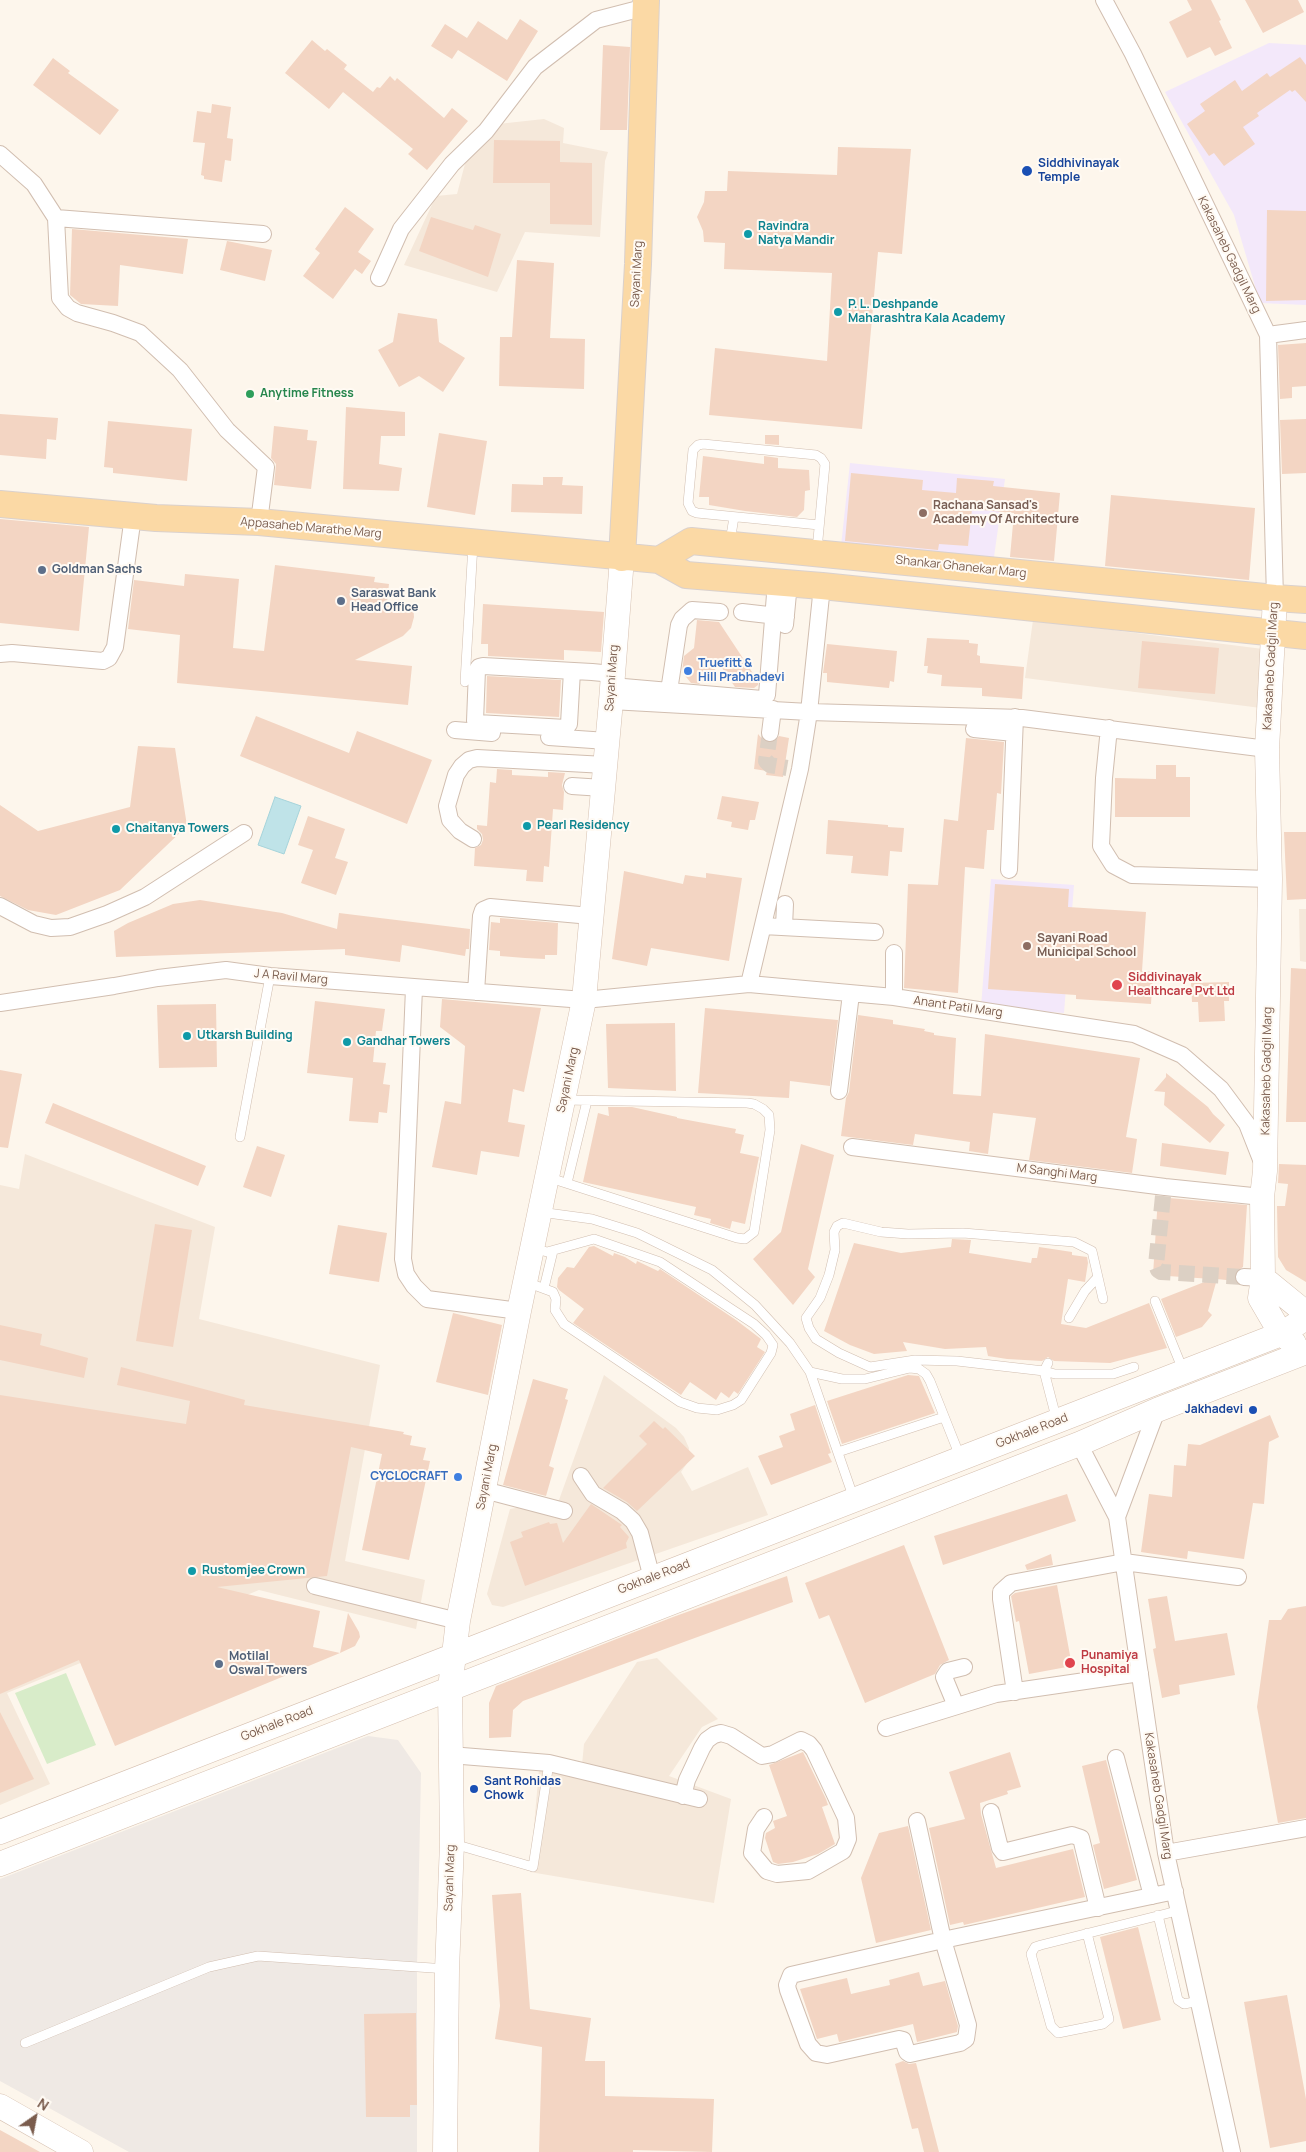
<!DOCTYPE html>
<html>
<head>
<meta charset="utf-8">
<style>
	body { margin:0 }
	#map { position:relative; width:1306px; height:2152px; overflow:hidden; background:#fdf6ec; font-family:Manrope,sans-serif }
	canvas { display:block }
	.north { position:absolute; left:10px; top:2092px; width:50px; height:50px; -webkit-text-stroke:4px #fffaf3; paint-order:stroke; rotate:33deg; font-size:14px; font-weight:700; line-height:20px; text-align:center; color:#7a5c4d }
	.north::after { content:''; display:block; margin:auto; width:18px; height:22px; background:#7a5c4d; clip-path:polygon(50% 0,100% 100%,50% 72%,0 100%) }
</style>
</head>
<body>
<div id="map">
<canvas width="1306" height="2152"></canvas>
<div class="north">N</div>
</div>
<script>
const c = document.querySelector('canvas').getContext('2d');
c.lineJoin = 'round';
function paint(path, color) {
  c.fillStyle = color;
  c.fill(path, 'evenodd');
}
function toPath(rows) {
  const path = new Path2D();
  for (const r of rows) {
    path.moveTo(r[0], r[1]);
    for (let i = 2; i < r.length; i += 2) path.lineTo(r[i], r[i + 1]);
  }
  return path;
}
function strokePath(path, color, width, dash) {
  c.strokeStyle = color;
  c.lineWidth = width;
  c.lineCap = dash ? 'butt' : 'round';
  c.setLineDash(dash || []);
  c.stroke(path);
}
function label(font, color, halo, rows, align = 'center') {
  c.font = font + ' Manrope,sans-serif';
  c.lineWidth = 4;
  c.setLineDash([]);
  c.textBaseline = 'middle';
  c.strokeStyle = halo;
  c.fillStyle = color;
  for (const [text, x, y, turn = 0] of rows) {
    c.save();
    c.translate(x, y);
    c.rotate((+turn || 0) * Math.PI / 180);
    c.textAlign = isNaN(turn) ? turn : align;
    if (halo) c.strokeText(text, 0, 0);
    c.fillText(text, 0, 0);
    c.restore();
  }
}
const residential = toPath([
	[544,119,564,128,563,143,608,152,605,161,600,237,525,232,497,292,404,265,436,196,457,194,466,160,498,124],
	[1033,620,1263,649,1261,708,1025,678],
	[1299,909,1306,909,1306,962,1300,961],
	[25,1154,215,1227,199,1319,380,1365,345,1561,425,1580,416,1629,259,1590,7,1693,50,1784,0,1805,0,1185,19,1189],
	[604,1375,676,1428,684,1437,689,1448,688,1462,681,1472,692,1491,748,1467,768,1515,503,1607,492,1605,487,1594,510,1509,559,1500],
	[657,1658,718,1719,702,1727,669,1776,731,1799,714,1903,530,1872,539,1769,581,1775,584,1744,637,1662]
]);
const industrial = toPath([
	[368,1736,398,1740,421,1773,417,1966,417,2152,129,2152,0,2081,0,1879]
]);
const education = toPath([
	[1269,43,1306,45,1306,305,1260,303,1234,215,1165,92],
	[850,463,1005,479,993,564,841,546],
	[991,879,1074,885,1064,1013,981,1007]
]);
const green = toPath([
	[66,1673,96,1745,47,1764,15,1693]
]);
const water = toPath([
	[275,797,301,806,284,854,258,845,275,797]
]);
const building = toPath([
	[1187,0,1211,0,1221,20,1219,21,1232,48,1215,56,1210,47,1187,58,1169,22,1192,10],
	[1245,0,1298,0,1304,12,1263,33],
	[520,19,538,31,507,81,458,50,452,59,431,46,445,24,467,38,478,21,507,40],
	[312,40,325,51,327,49,347,65,344,69,373,92,377,87,380,88,390,76,395,81,397,78,444,118,452,108,468,121,427,170,408,154,413,149,343,92,329,109,285,73],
	[603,45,630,47,627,130,600,130],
	[1300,57,1306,65,1306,102,1295,90,1292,92,1290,90,1257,113,1259,116,1243,127,1255,144,1224,166,1214,153,1209,156,1187,124,1205,111,1200,104,1235,80,1242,91,1267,73,1270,77],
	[53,58,70,71,68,73,119,110,100,135,33,85],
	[212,104,231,107,227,138,233,139,231,161,225,160,222,182,204,179,204,176,201,175,205,143,193,142,197,111,211,113],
	[494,140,560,141,560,162,592,163,592,225,550,224,550,183,493,183],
	[838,147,911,149,902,254,878,252,862,429,709,415,715,348,827,361,832,273,724,269,725,243,704,242,703,231,697,217,704,202,705,191,727,191,728,171,837,175],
	[345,207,374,229,358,252,371,261,362,274,355,269,333,299,303,276,320,253,315,249],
	[1267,210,1306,211,1306,300,1266,301],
	[431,217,473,230,475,225,501,234,488,277,419,251],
	[72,229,188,239,183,274,120,265,118,306,81,304,70,295],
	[227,241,272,250,265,281,220,270],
	[517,260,554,263,550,338,585,339,584,389,499,386,500,337,512,337],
	[398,313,437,319,439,342,465,358,443,392,419,376,399,387,378,350,393,342],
	[1306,343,1306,386,1292,387,1292,398,1280,399,1278,345],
	[346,407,405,412,405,436,381,436,379,464,402,468,399,491,343,489],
	[0,414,58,418,56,440,47,439,46,459,0,455],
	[1306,419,1306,473,1282,474,1280,420],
	[108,421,192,429,187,481,113,473,113,468,104,467],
	[274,426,308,430,307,440,317,441,311,489,274,485,276,464,271,458],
	[439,433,487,441,475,515,427,507],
	[765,435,779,435,779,445,765,444],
	[703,456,764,464,764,456,778,458,778,468,809,470,810,490,805,491,804,510,797,517,745,511,709,505,709,497,699,497],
	[851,473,923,480,922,490,956,493,957,478,994,481,993,486,1060,493,1054,561,1010,557,1014,513,972,509,968,546,939,544,938,550,845,541],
	[543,477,563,477,562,485,583,486,582,514,511,512,512,484,543,485],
	[1111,495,1255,508,1249,580,1105,566],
	[0,519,89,527,79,631,0,623],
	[275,565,375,577,374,582,389,584,387,602,413,605,414,617,411,628,403,636,355,660,412,666,408,705,177,683,180,635,128,629,134,580,184,586,185,574,239,579,233,648,264,651],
	[483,604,604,612,601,652,564,650,564,660,488,656,488,644,481,644],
	[697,620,719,622,758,681,758,685,754,688,735,687,720,665,699,684,691,683,682,672,684,656,694,648],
	[927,638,969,640,969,643,978,644,977,655,980,656,980,663,1024,667,1022,699,982,696,982,688,941,686,942,675,927,673,928,666,924,666],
	[1142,641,1219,648,1215,694,1138,688],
	[827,644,897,651,894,682,890,681,889,688,827,682,827,673,823,673],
	[487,676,561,680,559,717,486,713],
	[256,716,349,753,357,731,432,760,407,824,240,756],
	[758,734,764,741,768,743,774,742,779,736,789,738,783,777,766,775,767,771,754,769],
	[966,738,1004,742,1001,794,997,793,994,830,987,830,984,869,965,867,958,993,904,988,908,884,938,885,944,819,958,821],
	[138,746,175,748,187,826,120,890,56,915,28,910,0,896,0,805,38,831,130,807],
	[1156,765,1176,765,1176,777,1190,777,1190,817,1115,817,1115,778,1156,779],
	[497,769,512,770,512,775,548,777,548,772,565,773,562,785,564,792,563,810,553,809,549,867,544,866,543,882,526,881,527,870,474,866,475,848,481,845,483,840,482,834,477,829,477,825,487,826,490,782,496,783],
	[722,796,759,802,755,820,750,820,748,830,731,827,732,822,717,819],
	[308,816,345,829,335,858,348,862,336,895,301,883,313,850,298,845],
	[828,820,888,825,888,827,904,828,902,852,890,851,888,876,851,873,853,856,826,854],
	[1284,832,1306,832,1306,899,1287,900],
	[624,871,683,884,685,875,706,878,706,873,742,878,729,961,651,948,647,966,612,959],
	[995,884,1069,889,1068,907,1146,912,1142,971,1153,972,1151,1004,1076,999,1076,995,988,989],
	[200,900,282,913,337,929,339,913,470,929,469,949,466,949,465,956,402,945,400,962,345,955,345,949,116,957,114,931,128,923,173,904],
	[500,918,558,923,557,955,545,955,545,959,525,958,500,956,500,951,489,950,491,922,500,923],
	[1291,968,1306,969,1306,1122,1286,1122],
	[1229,982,1229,1001,1224,1001,1225,1021,1199,1022,1198,1002,1192,1002,1191,983],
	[442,999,541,1008,524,1092,513,1089,508,1122,525,1125,519,1157,481,1151,477,1175,432,1167,445,1101,461,1104,465,1046,440,1027],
	[315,1001,385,1009,382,1031,376,1031,373,1062,386,1063,383,1084,390,1085,387,1113,379,1112,378,1123,349,1121,353,1078,307,1073],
	[216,1004,217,1067,159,1068,157,1005],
	[705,1008,838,1020,830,1086,790,1081,789,1098,698,1093],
	[858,1015,893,1020,893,1024,925,1029,924,1031,934,1033,934,1035,956,1038,953,1094,981,1096,985,1034,1140,1058,1126,1137,1137,1139,1132,1173,1029,1160,1036,1118,993,1113,988,1154,969,1151,970,1142,915,1134,913,1145,841,1136,846,1098,849,1092],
	[675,1023,676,1091,608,1088,606,1024],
	[0,1070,22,1074,8,1148,0,1147],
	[1166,1073,1208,1107,1213,1114,1225,1125,1210,1143,1164,1105,1165,1092,1154,1091,1166,1077],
	[53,1103,206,1166,198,1186,45,1123],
	[608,1107,632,1107,677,1117,677,1118,736,1129,735,1133,744,1135,740,1153,759,1157,745,1224,732,1221,730,1229,710,1223,711,1219,694,1215,696,1207,583,1182,598,1113,609,1116],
	[1162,1143,1229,1152,1226,1175,1160,1166],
	[801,1144,834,1155,808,1269,815,1277,793,1305,753,1259,781,1232],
	[257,1146,285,1155,271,1197,243,1187],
	[1279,1164,1306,1165,1306,1282,1286,1270,1278,1257,1277,1206,1285,1206,1288,1184,1278,1183],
	[1158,1197,1247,1205,1243,1267,1235,1272,1235,1281,1217,1279,1208,1311,1212,1315,1202,1327,1176,1337,1161,1299,1212,1279,1153,1275],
	[155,1224,192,1230,173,1347,136,1341],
	[338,1225,387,1233,379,1282,329,1274],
	[952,1239,971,1240,969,1253,1031,1263,1032,1258,1037,1258,1039,1247,1072,1252,1072,1255,1087,1257,1088,1263,1085,1282,1068,1279,1061,1324,1086,1328,1149,1303,1167,1348,1110,1363,1054,1361,1048,1357,1042,1361,1007,1359,988,1356,986,1347,945,1349,903,1342,907,1351,874,1354,850,1345,824,1331,854,1243,901,1253,951,1247],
	[594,1246,613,1256,614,1253,625,1257,636,1264,637,1261,658,1271,660,1269,736,1320,761,1339,757,1347,765,1352,738,1394,734,1391,729,1398,721,1392,716,1400,690,1382,681,1395,573,1323,584,1309,559,1290,557,1287,558,1278,567,1267,574,1268,589,1247],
	[453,1313,502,1325,488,1395,436,1382],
	[0,1325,42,1334,40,1345,88,1358,84,1378,0,1360],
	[121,1367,245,1400,244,1405,404,1432,403,1434,412,1436,410,1445,426,1448,423,1460,430,1461,409,1560,362,1550,382,1454,351,1447,327,1576,217,1587,320,1611,313,1647,340,1653,348,1613,359,1632,360,1637,355,1646,340,1653,115,1746,79,1660,0,1694,0,1395,186,1424,190,1401,117,1385],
	[908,1375,919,1376,935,1413,842,1444,827,1401],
	[533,1379,568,1389,565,1399,568,1400,549,1466,554,1468,546,1496,503,1485],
	[815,1405,831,1453,828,1454,832,1462,771,1485,758,1456,783,1447,779,1436,795,1430,790,1414],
	[1270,1415,1279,1437,1269,1442,1264,1504,1253,1503,1244,1559,1188,1551,1187,1559,1141,1552,1149,1494,1172,1497,1174,1465,1186,1466,1188,1444,1200,1445],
	[654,1421,663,1429,665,1427,695,1456,637,1511,627,1502,603,1488,647,1444,639,1436],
	[1067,1494,1076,1521,943,1565,934,1536],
	[591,1504,622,1525,620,1527,629,1537,626,1543,627,1548,525,1586,510,1542,523,1537,521,1532,549,1522,550,1524,557,1523,563,1543],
	[904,1545,949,1660,940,1665,935,1674,865,1703,829,1615,819,1619,805,1583],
	[1051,1554,1053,1565,1027,1570,1025,1565],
	[787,1576,793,1602,523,1701,513,1710,511,1737,489,1738,489,1703,496,1686,673,1617],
	[1057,1585,1072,1666,1029,1674,1019,1621,1016,1622,1011,1596,1015,1593],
	[1167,1596,1175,1641,1227,1633,1235,1675,1179,1685,1180,1694,1162,1698,1153,1649,1156,1648,1148,1599],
	[1306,1606,1306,1818,1278,1823,1257,1707,1269,1620,1281,1620,1288,1609],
	[0,1712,34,1779,0,1793],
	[803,1752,826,1799,828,1805,822,1807,835,1844,818,1854,793,1862,778,1864,773,1862,765,1838,766,1833,775,1828,773,1821,787,1816,769,1765],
	[1010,1752,1021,1787,1007,1791,1008,1794,980,1803,981,1814,996,1868,1073,1849,1085,1897,964,1925,963,1922,950,1925,929,1828,965,1819,949,1772],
	[1106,1760,1137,1880,1104,1889,1093,1845,1100,1843,1082,1766],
	[908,1826,931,1930,876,1943,861,1878,879,1833],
	[521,1893,530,2009,591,2018,585,2061,605,2061,605,2096,714,2099,712,2152,633,2150,633,2152,539,2152,542,2047,495,2039,500,2006,492,1895],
	[1138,1927,1161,2020,1123,2029,1100,1937],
	[919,1972,923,1986,945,1981,958,2026,957,2032,917,2042,913,2024,839,2042,837,2034,817,2039,800,1989,847,1978,851,1994,890,1985,889,1980],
	[1287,1995,1306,2099,1306,2141,1270,2148,1244,2002],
	[416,2013,417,2105,410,2105,410,2117,366,2117,364,2014],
	[903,2061,909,2064,916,2063,939,2152,924,2152,918,2128,912,2129,895,2064],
	[0,2130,40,2152,0,2152]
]);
const streetTunnel = toPath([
	[770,733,766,761,770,765,787,768],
	[1163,1196,1156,1265,1158,1270,1161,1272,1244,1277]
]);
const lane = toPath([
	[730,542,734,517],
	[817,550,825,464,821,458,816,455,703,444,698,445,693,450,688,503,692,511,697,513,819,525],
	[465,682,473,544],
	[240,1137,270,976],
	[547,1177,737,1238,745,1239,754,1232,770,1130,769,1115,763,1109,754,1104,747,1103,563,1100],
	[567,1183,587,1101],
	[540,1212,592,1219,637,1233,712,1270,755,1305,790,1343,810,1372,842,1379,865,1379,910,1368,919,1369,926,1374,930,1381,961,1459],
	[526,1282,553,1292,556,1299,555,1310,564,1324,680,1402,697,1408,717,1410,733,1405,741,1400,771,1353,773,1345,766,1335,754,1324,660,1262,594,1239,547,1252,533,1248],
	[544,1288,553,1251],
	[1155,1301,1183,1370],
	[1069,1318,1085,1291,1097,1278],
	[1048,1363,1044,1371,1055,1374,1113,1374,1134,1367],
	[810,1372,854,1499],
	[1057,1421,1044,1371,957,1361,915,1360,870,1367,839,1353,816,1339,809,1328,806,1318,820,1298,829,1275,835,1250,834,1232,837,1226,843,1223,881,1232,908,1234,963,1233,1074,1242,1092,1251,1103,1299],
	[838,1452,944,1417],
	[454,1844,533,1867,549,1763],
	[1158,1915,1178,2000,1184,2004,1199,2001],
	[1087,1933,1109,2019,1103,2024,1058,2033,1051,2026,1031,1954,1035,1947,1041,1945,1169,1913,1179,1910],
	[25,2043,209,1967,258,1956,447,1969]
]);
const street = toPath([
	[1104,0,1133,54,1268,335,1275,598],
	[0,154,34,184,56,218,60,298,68,308,77,313,113,323,140,333,180,370,227,430,266,467,259,522],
	[56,218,263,234],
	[379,278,401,229,452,164,486,131,535,67,596,20,646,7],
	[1268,335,1306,330],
	[742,612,786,617],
	[785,625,789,583],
	[0,654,12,653,103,661,109,658,115,647,133,516],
	[572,671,569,724,566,728,477,723,475,721,477,670,479,667,483,666,592,672,613,674],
	[612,686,762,699,767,695,776,582],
	[669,691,679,625,682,619,692,610,720,612],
	[611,701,809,712,1022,718,1267,749],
	[1109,728,1104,778,1101,846,1113,865,1132,875,1270,879],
	[974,729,1014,733],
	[455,730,492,733],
	[770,733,773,709],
	[549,737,607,741],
	[572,786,603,788],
	[473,839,460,831,450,820,447,806,456,775,462,766,469,760,477,758,605,765],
	[1009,870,1015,717],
	[0,906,34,924,51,928,70,927,107,914,145,897,244,833],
	[763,926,875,932],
	[784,927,785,904],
	[749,984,800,769,809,712,822,586],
	[414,988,403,1259,406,1274,414,1286,427,1299,519,1311],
	[476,992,481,916,483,910,490,907,591,916],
	[894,997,894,953],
	[0,1003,114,986,158,978,226,970,270,976,584,1000,749,984,894,997,1134,1034,1182,1055,1221,1089,1247,1124,1262,1162],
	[839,1091,851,994],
	[852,1147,1165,1187,1262,1197],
	[1244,1277,1263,1278],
	[1079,1444,1117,1517,1166,1853,1232,2152],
	[581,1476,593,1494,622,1511,633,1521,640,1533,652,1578],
	[484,1490,564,1511],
	[1117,1517,1157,1410],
	[315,1586,458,1621],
	[1015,1692,1001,1599,1001,1592,1011,1583,1124,1562,1238,1577],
	[956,1706,944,1677,948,1671,964,1667],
	[886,1728,996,1694,1140,1673],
	[450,1755,549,1763,699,1799],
	[1116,1758,1152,1896],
	[683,1796,687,1780,702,1748,707,1740,714,1735,721,1733,731,1736,762,1756,773,1754,801,1740,809,1744,814,1750,846,1818,848,1839,843,1851,808,1871,777,1874,767,1871,752,1853,756,1829,764,1817],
	[991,1812,1000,1848,1003,1852,1072,1835,1081,1838,1098,1908],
	[917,1821,943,1940,968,2025,966,2039,960,2043,910,2054,907,2052,903,2040,899,2039,827,2055,816,2053,808,2044,788,1990,787,1985,791,1975,943,1940,1175,1891],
	[1166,1853,1306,1828]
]);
const secondary = toPath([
	[1275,598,1267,749,1270,879,1265,1171,1262,1197,1263,1278,1260,1298,1281,1334,1294,1343],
	[1263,1278,1306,1313],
	[0,1832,1281,1334,1306,1318],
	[0,1864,1079,1444,1157,1410,1306,1352],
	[0,2106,81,2152],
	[445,2152,447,1970,452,1843,450,1688,458,1621,519,1311,584,1000,611,701,622,558]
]);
const primary = toPath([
	[0,504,156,518,259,522,659,560,691,541,1275,598,1306,600],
	[622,558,638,264,646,0],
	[659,560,686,575,822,586,1306,636]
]);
const markers = [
	[1027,171,6,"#1a4fb4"],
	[748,234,5,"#0f9aa8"],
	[838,312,5,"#0f9aa8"],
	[250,394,5,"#2e9e5b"],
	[923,513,5,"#8d6e63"],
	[42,570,5,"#5c6f8a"],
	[341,601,5,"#5c6f8a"],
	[688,671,5,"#3f7fe0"],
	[527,826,5,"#0f9aa8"],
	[116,829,5,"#0f9aa8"],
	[1027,946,5,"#8d6e63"],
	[1117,985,6,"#e0444e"],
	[187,1036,5,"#0f9aa8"],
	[347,1042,5,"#0f9aa8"],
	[1253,1410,5,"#1a4fb4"],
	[458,1477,5,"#3f7fe0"],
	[192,1571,5,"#0f9aa8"],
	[1070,1663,6,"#e0444e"],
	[219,1664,5,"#5c6f8a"],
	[474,1789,5,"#1a4fb4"]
];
const transitNames = [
	["Siddhivinayak",1038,164],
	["Temple",1038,178],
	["Jakhadevi",1243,1410,"right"],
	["Sant Rohidas",484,1782],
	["Chowk",484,1796]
];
const cultureNames = [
	["Ravindra",758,227],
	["Natya Mandir",758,241],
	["P. L. Deshpande",848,305],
	["Maharashtra Kala Academy",848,319],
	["Pearl Residency",537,826],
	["Chaitanya Towers",126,829],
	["Utkarsh Building",197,1036],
	["Gandhar Towers",357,1042],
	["Rustomjee Crown",202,1571]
];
const streetNames = [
	["Kakasaheb Gadgil Marg",1229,255,64],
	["Sayani Marg",637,274,-87],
	["Appasaheb Marathe Marg",311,528,5],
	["Shankar Ghanekar Marg",961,567,6],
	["Kakasaheb Gadgil Marg",1271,666,-87],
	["Sayani Marg",612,678,-86],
	["J A Ravil Marg",291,977,5],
	["Anant Patil Marg",958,1007,8],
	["Kakasaheb Gadgil Marg",1267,1071,-89],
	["Sayani Marg",568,1080,-78],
	["M Sanghi Marg",1057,1173,7],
	["Gokhale Road",1032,1431,-21],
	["Sayani Marg",487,1477,-79],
	["Gokhale Road",654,1577,-21],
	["Gokhale Road",277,1724,-21],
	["Kakasaheb Gadgil Marg",1158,1796,81],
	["Sayani Marg",450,1878,-88]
];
const leisureNames = [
	["Anytime Fitness",260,394]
];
const educationNames = [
	["Rachana Sansad's",933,506],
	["Academy Of Architecture",933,520],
	["Sayani Road",1037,939],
	["Municipal School",1037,953]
];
const serviceNames = [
	["Goldman Sachs",52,570],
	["Saraswat Bank",351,594],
	["Head Office",351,608],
	["Motilal",229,1657],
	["Oswal Towers",229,1671]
];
const shopNames = [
	["Truefitt &",698,664],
	["Hill Prabhadevi",698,678],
	["CYCLOCRAFT",448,1477,"right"]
];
const healthNames = [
	["Siddivinayak",1128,978],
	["Healthcare Pvt Ltd",1128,992],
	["Punamiya",1081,1656],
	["Hospital",1081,1670]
];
paint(residential, '#f5e8da');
paint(industrial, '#efe9e4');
paint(education, '#f3e8fa');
paint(green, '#d8ecc9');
paint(water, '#bfe3e8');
strokePath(water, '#a5d3da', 1);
paint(building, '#f3d5c3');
strokePath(streetTunnel, '#dcd0c4', 16, [16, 8]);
strokePath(lane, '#d1beb0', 10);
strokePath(street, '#d1beb0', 18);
strokePath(secondary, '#d6c0b0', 25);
strokePath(primary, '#dad1cd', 28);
strokePath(lane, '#fff', 9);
strokePath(street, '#fff', 16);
strokePath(secondary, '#fff', 24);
strokePath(primary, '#fbd9a5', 26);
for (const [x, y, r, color] of markers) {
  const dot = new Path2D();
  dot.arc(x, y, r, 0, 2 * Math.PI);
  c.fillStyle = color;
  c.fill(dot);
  strokePath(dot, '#fffaf3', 2);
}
label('bold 12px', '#164399', '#fffaf3', transitNames, 'left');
label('bold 12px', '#0d838f', '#fffaf3', cultureNames, 'left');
label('12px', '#7a5c4d', '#fffaf3', streetNames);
label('bold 12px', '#27864d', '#fffaf3', leisureNames, 'left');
label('bold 12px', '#785e54', '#fffaf3', educationNames, 'left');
label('bold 12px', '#4e5e75', '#fffaf3', serviceNames, 'left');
label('bold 12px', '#366cbe', '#fffaf3', shopNames, 'left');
label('bold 12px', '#be3a42', '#fffaf3', healthNames, 'left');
</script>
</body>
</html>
